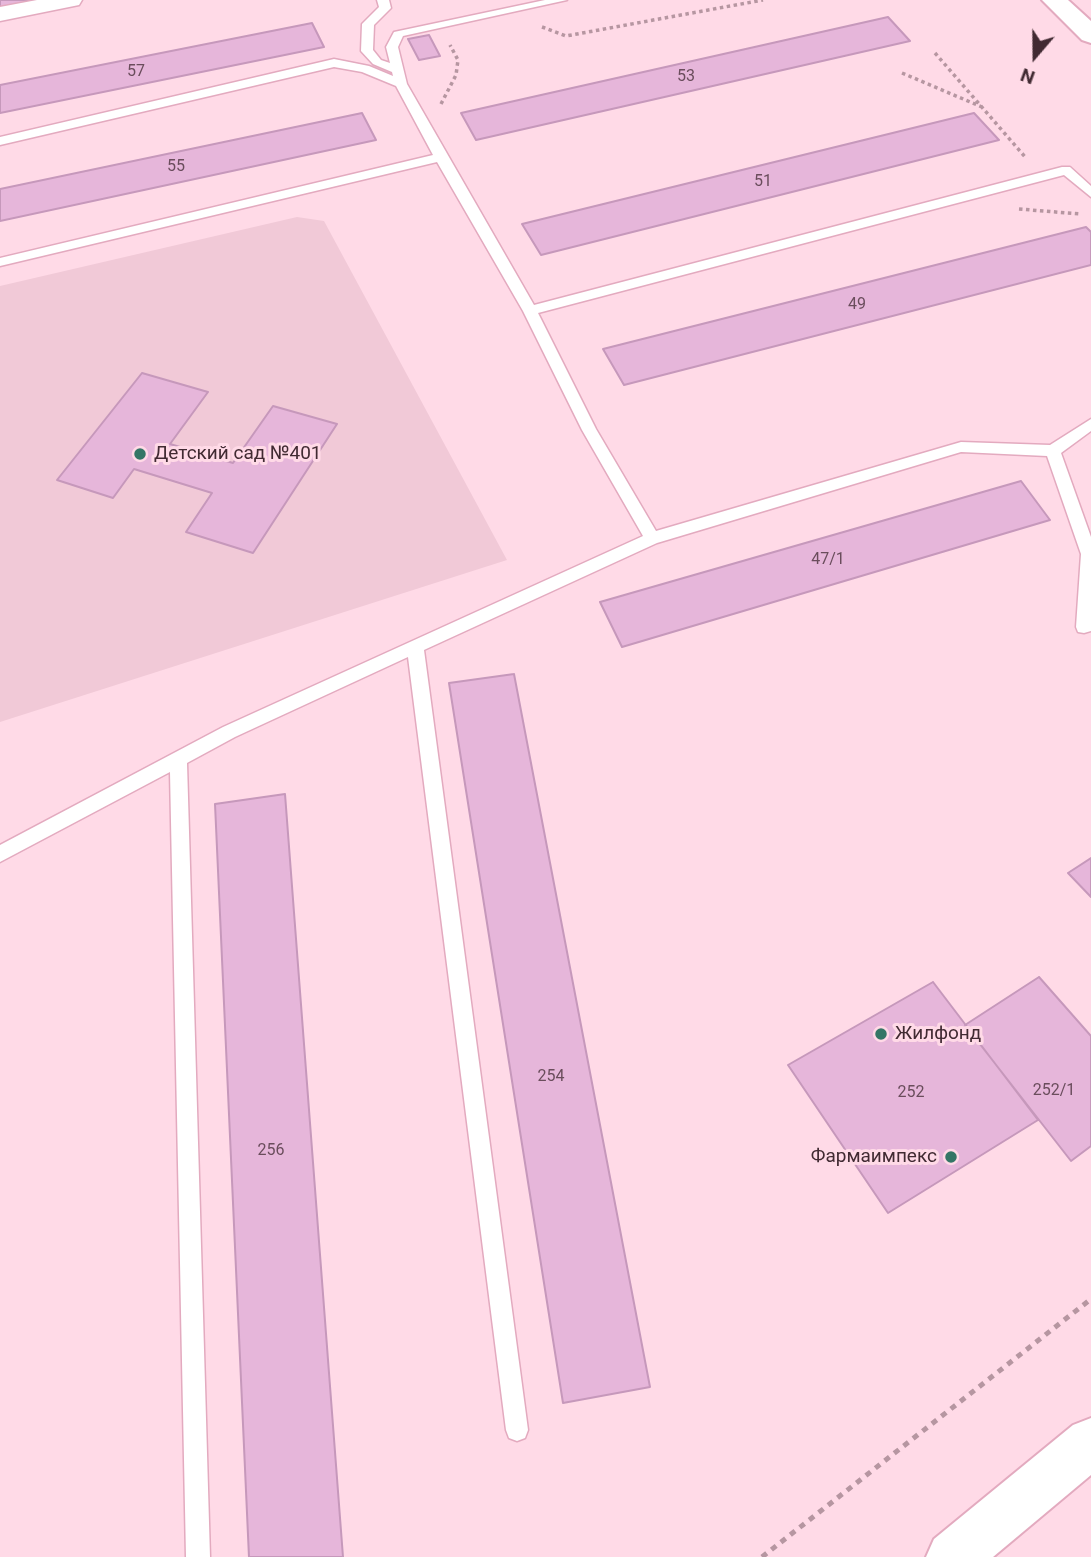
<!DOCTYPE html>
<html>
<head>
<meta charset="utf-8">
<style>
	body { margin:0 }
	#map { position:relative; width:1091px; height:1557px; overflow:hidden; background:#ffdae7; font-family:Roboto,sans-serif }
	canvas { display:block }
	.north { position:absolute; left:1000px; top:21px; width:70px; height:70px; -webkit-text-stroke:5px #ffdae7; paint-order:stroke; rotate:200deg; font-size:19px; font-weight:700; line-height:28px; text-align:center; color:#412a32 }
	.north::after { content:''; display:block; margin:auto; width:24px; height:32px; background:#412a32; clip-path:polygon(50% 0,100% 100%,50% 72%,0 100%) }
</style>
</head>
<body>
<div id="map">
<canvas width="1091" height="1557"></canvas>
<div class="north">N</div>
</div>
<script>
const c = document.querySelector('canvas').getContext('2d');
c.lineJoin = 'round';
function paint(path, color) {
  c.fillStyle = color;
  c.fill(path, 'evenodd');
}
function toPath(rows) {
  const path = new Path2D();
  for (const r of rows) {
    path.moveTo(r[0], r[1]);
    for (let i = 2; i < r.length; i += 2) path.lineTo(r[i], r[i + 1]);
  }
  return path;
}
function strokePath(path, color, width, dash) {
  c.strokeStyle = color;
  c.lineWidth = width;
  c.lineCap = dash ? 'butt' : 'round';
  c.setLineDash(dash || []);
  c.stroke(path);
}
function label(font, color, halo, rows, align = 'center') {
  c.font = font + ' Roboto,sans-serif';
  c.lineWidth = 6;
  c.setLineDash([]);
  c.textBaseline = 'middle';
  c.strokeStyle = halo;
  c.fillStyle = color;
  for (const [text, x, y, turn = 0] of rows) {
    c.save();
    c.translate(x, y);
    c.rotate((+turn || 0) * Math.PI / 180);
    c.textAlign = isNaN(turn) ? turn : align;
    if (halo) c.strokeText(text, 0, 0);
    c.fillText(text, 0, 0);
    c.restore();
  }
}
const built = toPath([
	[297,217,324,221,507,560,0,722,0,286]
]);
const building = toPath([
	[0,0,39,0,0,8,0,0],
	[888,17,910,41,476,140,461,113,888,17],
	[312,23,324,47,0,113,0,85,312,23],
	[429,35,440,56,419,60,408,39,429,35],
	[362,113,376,140,0,221,0,189,362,113],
	[974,113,999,140,541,255,522,224,974,113],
	[1086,227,1091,232,1091,265,624,385,603,349,1086,227],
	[142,373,208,392,170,444,233,463,273,406,337,424,253,553,186,532,212,493,134,469,113,498,57,480,142,373],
	[1021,481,1050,520,622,647,600,602,1021,481],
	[514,674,650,1387,563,1403,449,683,514,674],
	[285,794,343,1557,249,1557,215,804,285,794],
	[1091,858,1091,897,1068,873,1091,858],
	[1039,977,1091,1036,1091,1146,1071,1161,965,1025,1039,977],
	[933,982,1038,1120,888,1213,788,1065,933,982]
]);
const pathFar1 = toPath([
	[542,27,566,36,763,0],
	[935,53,1026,158],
	[902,73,982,107],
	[441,104,456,75,458,60,450,45],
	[1019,209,1080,214]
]);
const path = toPath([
	[762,1557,1091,1299]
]);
const service = toPath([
	[377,0,389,0,391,8,374,25,373,50,381,60,390,63,386,47,394,32,545,0,567,0,403,36,398,47,407,84,534,305,1062,167,1070,167,1091,186,1091,197,1064,175,538,313,596,429,656,531,961,442,1050,445,1091,419,1091,431,1061,453,1091,537,1091,631,1084,633,1078,632,1076,627,1081,554,1047,456,961,452,657,543,424,650,528,1430,525,1438,517,1441,509,1438,506,1430,408,657,235,737,187,763,210,1557,186,1557,170,772,0,862,0,845,223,727,643,536,582,430,523,311,437,162,0,266,0,258,433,155,396,86,362,72,334,67,0,145,0,137,334,59,369,66,393,76,392,72,373,64,361,51,362,24,379,7,377,0]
]);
const minor = toPath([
	[37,0,82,0,79,5,0,21,0,7,37,0]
]);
const secondary = toPath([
	[1042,0,1068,0,1091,21,1091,43,1082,40,1042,0],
	[1091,1418,1091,1475,993,1557,926,1557,934,1539,1073,1425,1091,1418]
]);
const markers = [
	[140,454,7,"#347666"],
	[881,1034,7,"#347666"],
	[951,1157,7,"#347666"]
];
const numberNames = [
	["57",136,72],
	["53",686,77],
	["55",176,167],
	["51",763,182],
	["49",857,305],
	["47/1",828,560],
	["254",551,1077],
	["252/1",1054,1091],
	["252",911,1093],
	["256",271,1151]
];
const poiNames = [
	["Детский сад №401",154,454],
	["Жилфонд",895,1034],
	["Фармаимпекс",937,1157,"right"]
];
paint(built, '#f1c9d7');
paint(building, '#e6b6da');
strokePath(building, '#c698bb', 2);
strokePath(service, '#e3aabf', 3);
strokePath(minor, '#e3aabf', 3);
strokePath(secondary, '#e3aabf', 4);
strokePath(pathFar1, '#b696a1', 3.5, [3.5, 3.5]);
strokePath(path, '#b696a1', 5, [6, 6]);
paint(service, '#fff');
paint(minor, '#fff');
paint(secondary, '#fff');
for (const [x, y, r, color] of markers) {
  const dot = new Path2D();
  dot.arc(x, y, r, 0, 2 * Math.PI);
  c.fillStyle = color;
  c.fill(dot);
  strokePath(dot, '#ffdae7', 2.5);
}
label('16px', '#6a4d5c', null, numberNames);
label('19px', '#412a32', '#ffdae7', poiNames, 'left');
</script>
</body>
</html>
